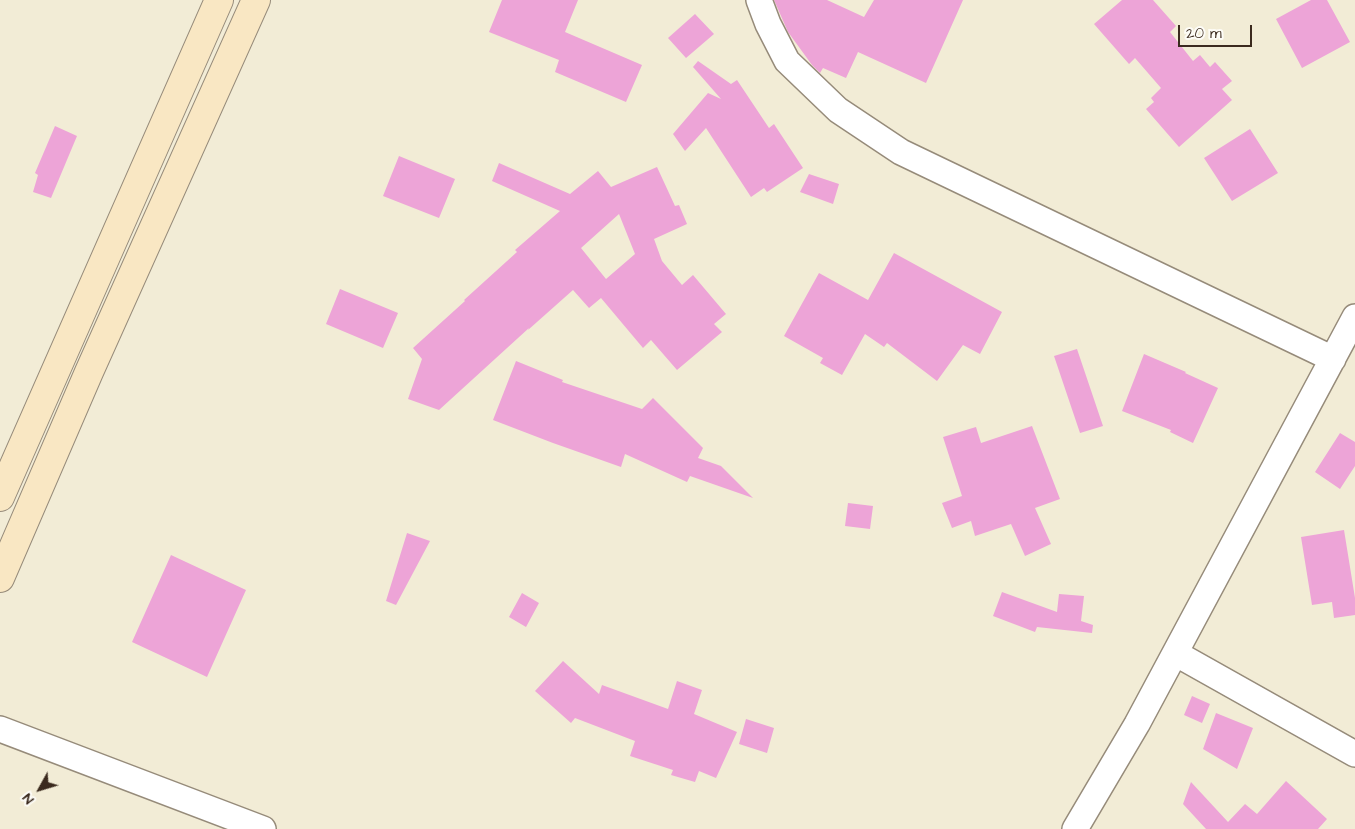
<!DOCTYPE html>
<html>
<head>
<meta charset="utf-8">
<style>
	body { margin:0 }
	#map { position:relative; width:1355px; height:829px; overflow:hidden; background:#f2ecd6; font-family:"Architects Daughter",sans-serif }
	canvas { display:block }
	.north { position:absolute; left:15px; top:764px; width:50px; height:50px; -webkit-text-stroke:4px #fdfcf7; paint-order:stroke; rotate:231deg; font-size:14px; font-weight:700; line-height:20px; text-align:center; color:#3b2a1e }
	.north::after { content:''; display:block; margin:auto; width:18px; height:22px; background:#3b2a1e; clip-path:polygon(50% 0,100% 100%,50% 72%,0 100%) }
	.scale { position:absolute; left:1178px; top:25px; width:74px; height:22px; box-sizing:border-box; border:2px solid #3b2a1e; border-top:0; padding-left:6px; font-size:15px; line-height:18px; white-space:nowrap; color:#3b2a1e; -webkit-text-stroke:4px #fdfcf7; paint-order:stroke }
</style>
</head>
<body>
<div id="map">
<canvas width="1355" height="829"></canvas>
<div class="north">N</div>
<div class="scale">20 m</div>
</div>
<script>
const c = document.querySelector('canvas').getContext('2d');
c.lineJoin = 'round';
function paint(path, color) {
  c.fillStyle = color;
  c.fill(path, 'evenodd');
}
function toPath(rows) {
  const path = new Path2D();
  for (const r of rows) {
    path.moveTo(r[0], r[1]);
    for (let i = 2; i < r.length; i += 2) path.lineTo(r[i], r[i + 1]);
  }
  return path;
}
function strokePath(path, color, width, dash) {
  c.strokeStyle = color;
  c.lineWidth = width;
  c.lineCap = dash ? 'butt' : 'round';
  c.setLineDash(dash || []);
  c.stroke(path);
}
const building = toPath([
	[502,0,578,0,565,32,642,65,626,102,555,72,559,60,489,32],
	[774,0,827,0,864,17,874,0,963,0,926,83,858,52,846,78,823,68,820,73,812,65,788,32],
	[1122,0,1153,0,1176,26,1170,32,1193,61,1200,55,1210,67,1215,62,1232,81,1222,89,1232,100,1179,147,1146,109,1154,102,1151,98,1161,88,1135,58,1129,64,1094,24],
	[1311,0,1327,0,1350,42,1302,68,1276,19],
	[695,14,714,34,686,58,668,38],
	[698,61,731,84,737,80,769,128,774,124,803,168,767,192,764,188,751,197,706,128,685,151,673,134,708,93,721,99,693,67],
	[55,126,77,136,51,198,33,192,38,175,35,173],
	[1250,129,1278,173,1232,201,1204,158],
	[399,156,455,179,439,218,383,196],
	[499,163,570,194,598,171,611,187,657,167,675,206,679,205,687,224,654,239,662,261,682,285,693,275,726,314,714,324,722,332,677,370,651,340,643,348,601,298,589,308,573,290,528,330,529,328,439,410,408,399,422,359,413,348,465,301,464,300,517,252,515,250,560,211,492,181],
	[619,214,635,254,606,279,581,248],
	[809,174,839,184,833,204,800,192],
	[894,253,1002,312,980,354,963,345,937,381,887,343,884,347,865,334,842,375,820,363,823,358,784,336,819,273,868,300],
	[340,289,398,313,383,348,326,324],
	[1077,349,1103,426,1080,433,1054,356],
	[1144,354,1186,372,1185,373,1218,388,1193,443,1170,432,1171,430,1122,411],
	[516,361,563,380,562,382,642,409,653,398,703,448,698,458,721,466,753,498,690,476,687,482,625,454,621,467,553,443,493,420],
	[1032,426,1060,499,1035,508,1051,544,1025,556,1011,524,975,536,971,521,952,528,942,503,962,496,943,437,976,427,981,443],
	[1340,433,1355,442,1355,466,1340,489,1315,472],
	[848,503,873,506,870,529,845,526],
	[1344,530,1355,598,1355,615,1334,618,1332,602,1312,605,1301,537],
	[407,533,430,541,396,605,386,601],
	[171,555,246,590,207,677,132,642],
	[1002,592,1057,612,1059,594,1084,596,1081,621,1093,625,1092,633,1037,627,1035,632,993,616],
	[522,593,539,603,526,627,509,617],
	[563,661,599,694,602,685,668,709,677,681,702,690,694,714,737,732,716,778,699,771,695,782,671,775,673,770,630,756,635,741,575,718,571,723,535,691],
	[1192,696,1210,704,1202,723,1184,715],
	[1216,713,1253,728,1237,769,1203,749],
	[746,719,774,728,767,753,739,744],
	[1286,781,1327,819,1318,829,1206,829,1183,804,1191,782,1228,822,1245,804,1257,814]
]);
const minor = toPath([
	[759,0,768,24,787,61,838,110,901,152,1333,359],
	[1175,653,1355,754],
	[0,729,263,829],
	[1075,829,1137,724,1355,317]
]);
const secondary = toPath([
	[0,497,219,0],
	[0,578,89,372,256,0]
]);
paint(building, '#eda4d7');
strokePath(minor, '#968b7a', 28);
strokePath(secondary, '#968b7a', 30);
strokePath(minor, '#fff', 25);
strokePath(secondary, '#f9e7c3', 28);
</script>
</body>
</html>
